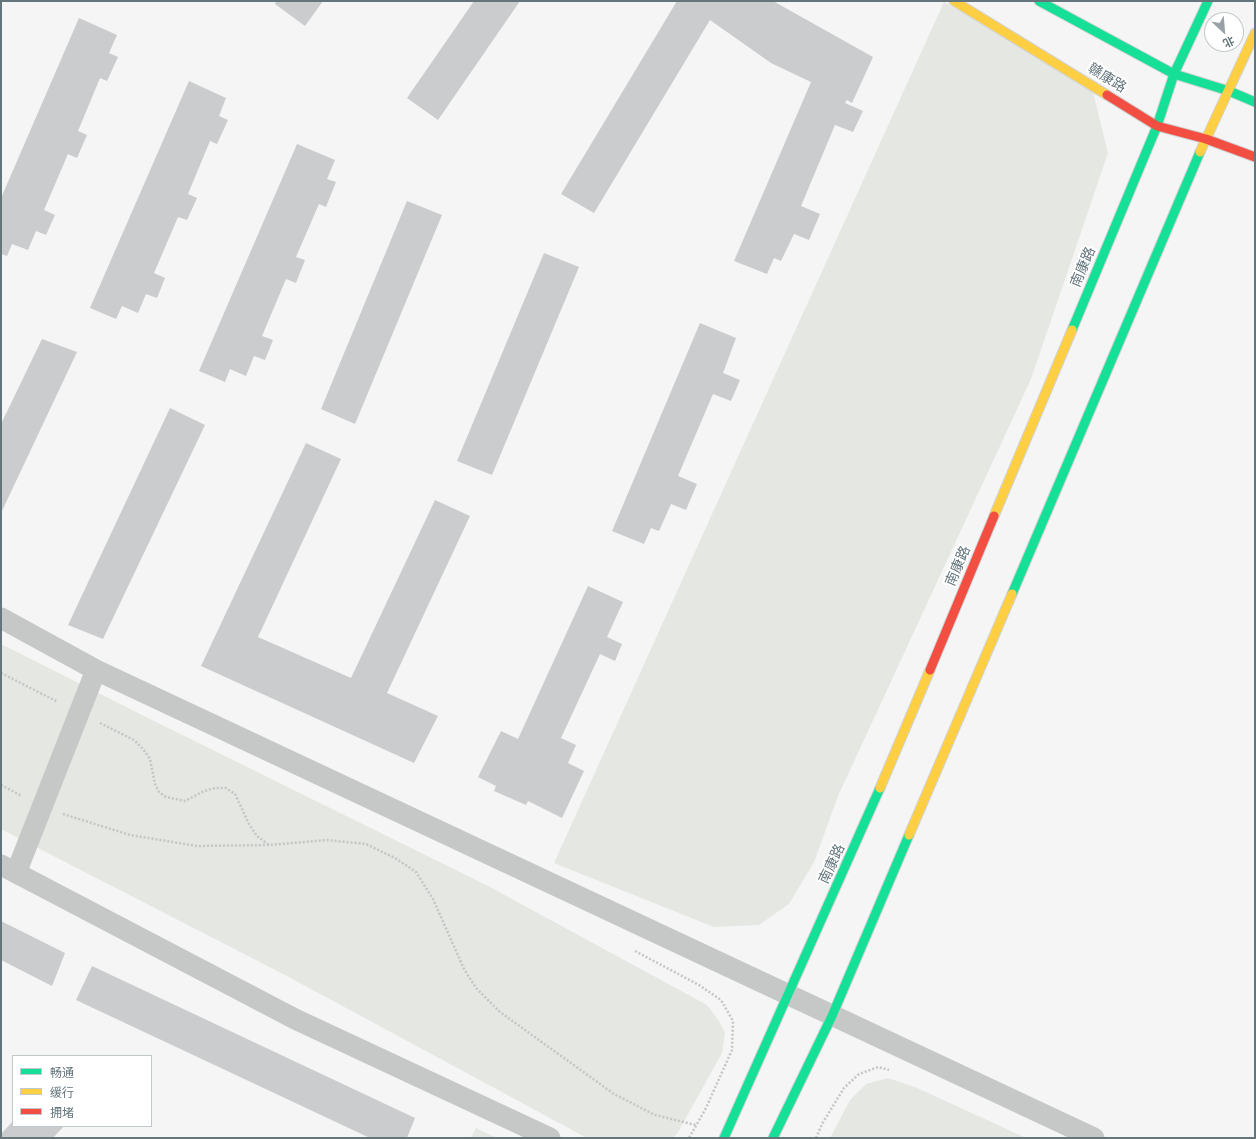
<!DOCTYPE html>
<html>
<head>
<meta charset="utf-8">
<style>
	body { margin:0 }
	#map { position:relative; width:1256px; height:1139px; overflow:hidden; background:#f5f5f5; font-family:"Public Sans","Noto Sans SC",sans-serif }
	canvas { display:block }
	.frame { position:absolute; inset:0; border:2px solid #64757c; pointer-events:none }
	.legend { position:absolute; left:12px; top:1055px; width:140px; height:72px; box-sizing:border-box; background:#fff; border:1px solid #c1c8cb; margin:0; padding:5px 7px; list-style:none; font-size:12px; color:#64757c }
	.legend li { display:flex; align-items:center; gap:8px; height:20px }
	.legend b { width:20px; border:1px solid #c1c8cb }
	.north { position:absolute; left:1204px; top:12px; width:40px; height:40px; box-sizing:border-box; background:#fff; border:1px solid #c1c8cb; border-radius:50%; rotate:154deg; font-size:11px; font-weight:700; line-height:16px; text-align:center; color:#64757c }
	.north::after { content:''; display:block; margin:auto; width:14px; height:18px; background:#97a2a6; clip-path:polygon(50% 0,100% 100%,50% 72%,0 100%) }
</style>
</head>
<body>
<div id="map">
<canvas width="1256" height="1139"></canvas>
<div class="frame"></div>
<ul class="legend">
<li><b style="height:5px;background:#16e098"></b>畅通</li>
<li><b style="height:5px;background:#ffcf43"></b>缓行</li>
<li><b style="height:5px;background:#f24e42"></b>拥堵</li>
</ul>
<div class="north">北</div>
</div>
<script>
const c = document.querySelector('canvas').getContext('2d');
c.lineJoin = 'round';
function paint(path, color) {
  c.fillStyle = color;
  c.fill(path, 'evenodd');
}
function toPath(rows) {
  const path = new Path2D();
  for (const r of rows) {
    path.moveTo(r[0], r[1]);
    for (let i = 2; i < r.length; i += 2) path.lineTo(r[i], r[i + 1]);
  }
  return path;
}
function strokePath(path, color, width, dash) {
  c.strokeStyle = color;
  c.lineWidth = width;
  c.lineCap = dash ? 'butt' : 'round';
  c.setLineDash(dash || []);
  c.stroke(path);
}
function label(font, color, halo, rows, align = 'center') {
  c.font = font + ' "Public Sans","Noto Sans SC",sans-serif';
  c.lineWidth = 4;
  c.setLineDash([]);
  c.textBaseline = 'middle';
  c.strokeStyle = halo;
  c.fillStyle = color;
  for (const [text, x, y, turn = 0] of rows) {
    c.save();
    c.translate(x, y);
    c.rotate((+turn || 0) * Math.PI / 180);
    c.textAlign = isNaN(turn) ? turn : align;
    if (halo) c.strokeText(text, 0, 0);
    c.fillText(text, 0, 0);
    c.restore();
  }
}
const green = toPath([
	[944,2,1092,88,1108,153,1031,379,838,796,814,862,789,904,759,925,714,927,554,863],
	[1,644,152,720,488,886,707,1005,719,1021,725,1033,722,1053,677,1134,672,1138,587,1138,285,975,1,829],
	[888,1078,915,1087,1026,1138,830,1138,850,1100,866,1084],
	[476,1128,497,1138,471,1138]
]);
const building = toPath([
	[276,1,323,1,305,26,275,4],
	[474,1,520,1,438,120,407,98],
	[677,1,773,1,873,57,852,103,847,100,845,103,863,111,853,132,835,125,801,206,820,214,809,240,794,234,781,261,774,258,767,274,734,261,811,82,771,63,710,20,594,213,561,194],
	[79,18,117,35,109,53,118,57,107,81,100,78,78,131,87,135,77,158,68,154,44,210,55,215,46,235,36,231,28,250,12,244,7,256,1,254,1,198],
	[189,81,226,98,219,116,228,120,217,144,210,141,188,194,197,198,187,220,178,217,154,273,165,278,157,298,146,294,138,313,122,306,116,319,90,308],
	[297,144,335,160,327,179,336,182,326,207,319,204,296,257,305,260,296,283,286,279,262,336,273,340,265,360,254,356,246,376,230,369,225,382,199,371],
	[407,201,442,215,355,424,321,409],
	[544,253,579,267,492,475,457,461],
	[700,323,736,338,723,373,740,380,731,401,713,394,678,476,697,484,686,510,671,504,659,531,651,528,644,544,612,531],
	[42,339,77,352,1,513,1,424],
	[170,408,205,425,103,639,68,625],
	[306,443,341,459,258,637,351,678,435,500,470,516,387,693,438,716,414,763,201,666],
	[588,586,623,602,607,637,622,644,615,661,600,654,561,738,576,745,568,763,584,771,562,818,528,801,526,805,494,791,496,786,478,777,501,731,518,739],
	[1,921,65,953,52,986,1,960],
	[92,966,415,1118,407,1138,370,1138,76,1000],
	[13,1121,13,1126,64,1126,53,1138,1,1138,1,1134]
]);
const path = toPath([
	[1,673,58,702],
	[100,723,134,740,143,749,150,759,155,784,159,792,166,797,185,801,204,791,215,788,226,788,235,794,249,824,257,836,269,845],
	[1,785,22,796],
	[63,814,130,835,197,846,269,845,327,840,366,844,395,858,416,872,433,899,464,969,476,988,500,1012,614,1094,655,1115,696,1125],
	[635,951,699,985,721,1000,733,1021,732,1050,706,1108,689,1138],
	[816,1138,822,1124,844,1088,859,1074,878,1067,889,1070]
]);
const street = toPath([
	[1,618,96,670,1094,1138],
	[1,865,295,1019,550,1138],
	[16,873,96,670]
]);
const fast = toPath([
	[1039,1,1174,74,1229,91,1255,102],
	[1072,330,1157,126,1174,74,1208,1],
	[1012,594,1200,152],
	[724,1138,880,788],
	[773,1138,832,1016,909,835]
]);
const slow = toPath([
	[954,1,1107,95],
	[1200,152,1255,33],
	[994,516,1072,330],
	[880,788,930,670],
	[909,835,1012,594]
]);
const jam = toPath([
	[1107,95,1157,126,1206,139,1255,157],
	[930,670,994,516]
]);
const streetNames = [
	["赣康路",1107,78,32],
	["南康路",1083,267,-67],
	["南康路",958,566,-67],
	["南康路",832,864,-65]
];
paint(green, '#e4e7e2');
paint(building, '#cacccd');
strokePath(fast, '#d1d2d3', 11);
strokePath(slow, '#d1d2d3', 11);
strokePath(jam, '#d1d2d3', 11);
strokePath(path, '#c4c5c6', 2.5, [2, 2]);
strokePath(street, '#c6c8c8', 21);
strokePath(fast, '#16e098', 9);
strokePath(slow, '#ffcf43', 9);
strokePath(jam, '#f24e42', 9);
label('14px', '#64757c', '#fff', streetNames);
</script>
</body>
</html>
